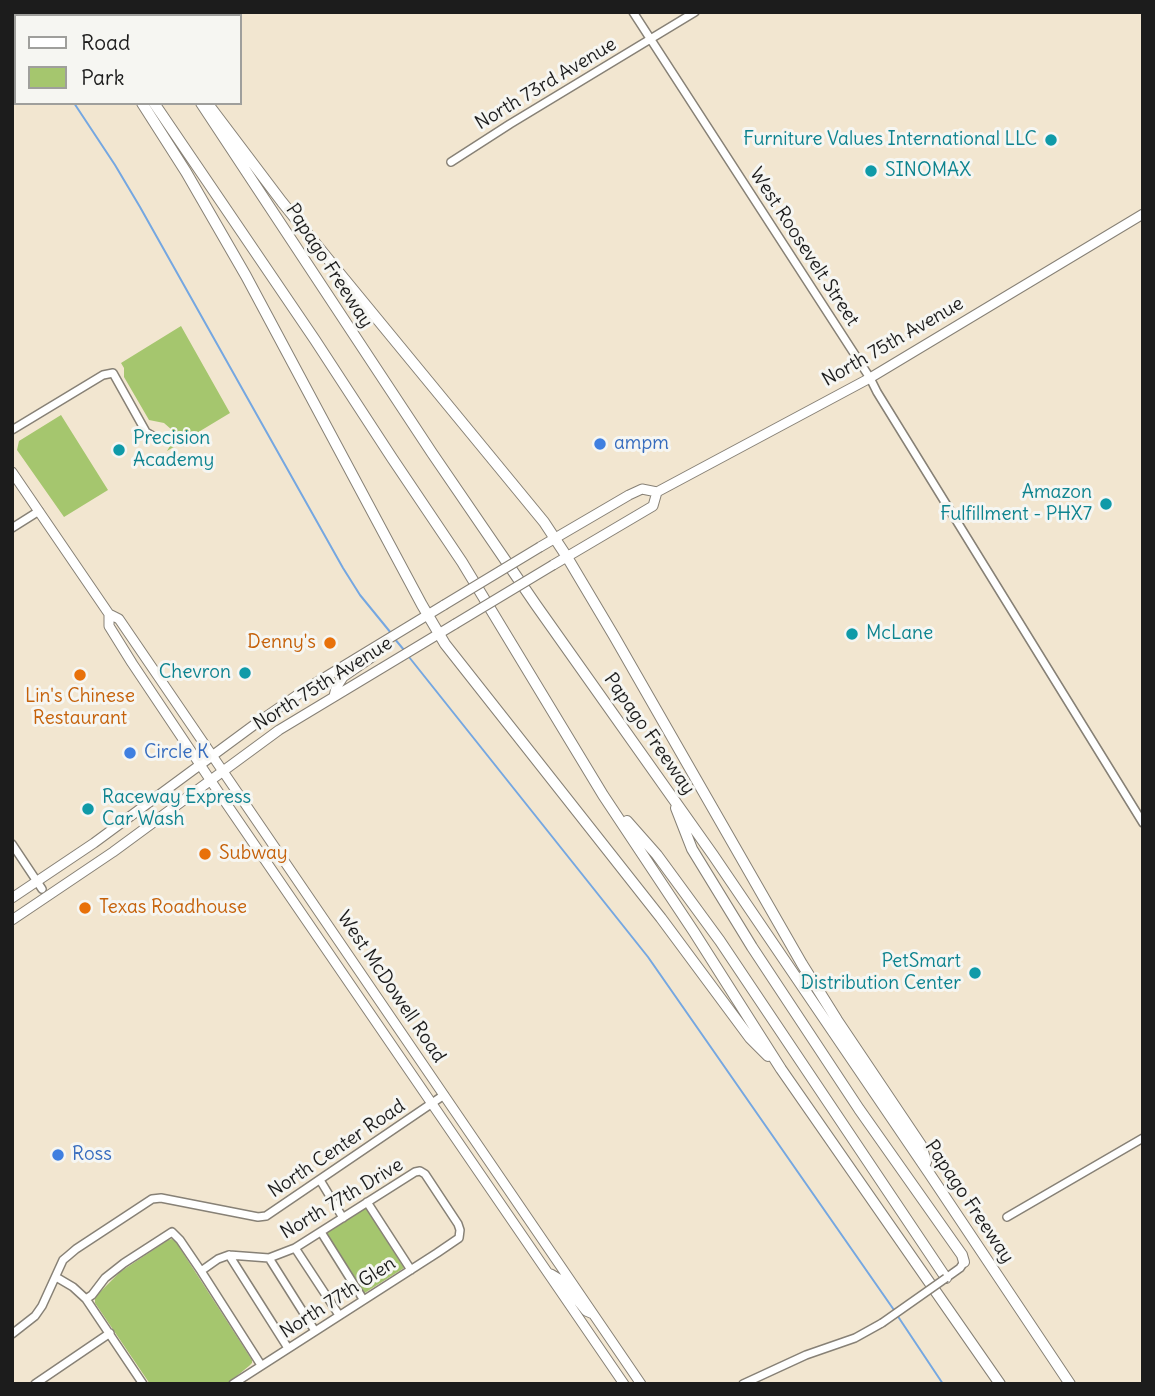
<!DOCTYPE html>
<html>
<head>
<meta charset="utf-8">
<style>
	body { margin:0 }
	#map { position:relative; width:1155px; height:1396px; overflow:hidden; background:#f2e6d0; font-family:Delius,sans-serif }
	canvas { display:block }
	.frame { position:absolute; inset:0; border:14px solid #1c1c1c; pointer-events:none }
	.legend { position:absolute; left:14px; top:14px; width:228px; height:91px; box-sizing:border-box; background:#f6f6f2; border:2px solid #9f9f9c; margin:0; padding:9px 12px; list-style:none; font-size:21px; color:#1c1c1c }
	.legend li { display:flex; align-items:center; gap:14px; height:35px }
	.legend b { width:35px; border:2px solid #9f9f9c }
</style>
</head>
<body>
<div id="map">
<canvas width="1155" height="1396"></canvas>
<div class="frame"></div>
<ul class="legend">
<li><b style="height:9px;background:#fff"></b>Road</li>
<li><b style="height:19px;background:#a5c66e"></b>Park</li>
</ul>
</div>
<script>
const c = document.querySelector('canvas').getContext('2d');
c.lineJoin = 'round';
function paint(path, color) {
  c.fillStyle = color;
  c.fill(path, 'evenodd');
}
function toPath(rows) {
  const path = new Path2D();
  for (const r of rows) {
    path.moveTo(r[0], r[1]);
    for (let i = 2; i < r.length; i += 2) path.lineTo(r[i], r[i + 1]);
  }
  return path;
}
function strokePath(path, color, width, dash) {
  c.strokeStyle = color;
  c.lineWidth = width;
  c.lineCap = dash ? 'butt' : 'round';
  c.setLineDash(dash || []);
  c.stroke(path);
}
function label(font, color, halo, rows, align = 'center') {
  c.font = font + ' Delius,sans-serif';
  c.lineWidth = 6;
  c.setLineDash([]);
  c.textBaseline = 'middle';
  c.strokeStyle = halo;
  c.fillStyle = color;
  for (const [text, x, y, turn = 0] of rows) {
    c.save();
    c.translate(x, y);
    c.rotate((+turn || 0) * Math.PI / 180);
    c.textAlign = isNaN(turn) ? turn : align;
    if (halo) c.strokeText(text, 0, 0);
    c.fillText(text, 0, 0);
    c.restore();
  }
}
const green = toPath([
	[181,326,230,413,167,451,175,438,172,430,164,423,149,420,124,377,124,368,121,363],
	[61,415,108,490,64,517,17,450,19,441],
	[366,1208,404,1268,363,1294,325,1234],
	[172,1239,176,1242,252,1360,252,1363,249,1366,227,1384,150,1384,95,1303,95,1297,120,1272,168,1240]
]);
const stream = toPath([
	[12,12,16,17],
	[74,103,115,165,140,207,343,568,360,595,391,633],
	[394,638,404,650],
	[409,657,648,957,894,1310],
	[897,1315,943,1384]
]);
const minor = toPath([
	[633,12,870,378,877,392,1143,823],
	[451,162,510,124,695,12],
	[12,430,103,375,113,373,146,432,160,440],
	[12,528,39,511],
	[12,844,42,889],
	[320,1180,343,1218],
	[367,1202,411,1270],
	[1007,1217,1143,1138],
	[321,1232,363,1299],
	[295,1248,339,1315],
	[229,1255,288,1348],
	[269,1258,315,1331],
	[201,1271,218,1259,229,1255,269,1258,295,1248,415,1172,420,1171,425,1174,458,1224,460,1230,459,1238,437,1253,233,1384],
	[56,1277,73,1287,86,1299,143,1384],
	[946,1278,960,1268,964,1262],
	[86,1299,92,1295,105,1278,124,1263,172,1232,180,1240,201,1271,261,1365],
	[12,1334,35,1316,42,1306,63,1260,69,1255,76,1249,152,1199,161,1198,258,1217,266,1216,444,1095],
	[35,1384,110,1333],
	[743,1384,806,1355,855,1338,882,1323]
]);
const major = toPath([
	[12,472,109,614,119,619,641,1384],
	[540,547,629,495,642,489,657,492,870,378,1143,214],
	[553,565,653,506,657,492],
	[109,614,109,626,132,663,217,790,624,1384],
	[334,696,336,688,343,677,372,657,378,648],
	[12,898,94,843,254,725,309,687,444,605],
	[12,920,113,852,279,730,455,624],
	[551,1274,561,1280,586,1311,593,1314]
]);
const highway = toPath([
	[94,12,97,16],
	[141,12,143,16],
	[142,103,186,172,246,276,422,605,445,644,661,918,750,1038,768,1056],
	[154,103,315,340,392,458,462,562,603,795,694,932,781,1069,1000,1384],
	[201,103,432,453,536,605,713,855,929,1173,1070,1384],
	[208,104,282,202,341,275,544,522,567,557,614,636,802,964,837,1020,921,1145,926,1162],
	[676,808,692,849,752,947,859,1109,962,1255,964,1262],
	[627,821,657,855,720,941,946,1278]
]);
const minorBridge = toPath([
	[882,1323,946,1278]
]);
const majorBridge = toPath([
	[444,605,540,547],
	[455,624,553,565]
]);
const markers = [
	[1051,140,7,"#0f9aa8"],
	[871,171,7,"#0f9aa8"],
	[600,444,7,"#3f7fe0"],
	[119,450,7,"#0f9aa8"],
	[1106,504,7,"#0f9aa8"],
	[852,634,7,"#0f9aa8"],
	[330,643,7,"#e8710a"],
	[245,673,7,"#0f9aa8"],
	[80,675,7,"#e8710a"],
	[130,753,7,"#3f7fe0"],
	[88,809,7,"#0f9aa8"],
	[205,854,7,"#e8710a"],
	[85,908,7,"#e8710a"],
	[975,973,7,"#0f9aa8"],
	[58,1155,7,"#3f7fe0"]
];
const streetNames = [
	["North 73rd Avenue",546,84,-31],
	["West Roosevelt Street",804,247,57],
	["Papago Freeway",329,266,57],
	["North 75th Avenue",893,342,-30],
	["North 75th Avenue",323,684,-32],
	["Papago Freeway",649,734,55],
	["West McDowell Road",391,987,56],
	["North Center Road",337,1149,-34],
	["North 77th Drive",342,1199,-31],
	["Papago Freeway",969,1202,56],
	["North 77th Glen",338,1298,-33]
];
const cultureNames = [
	["Furniture Values International LLC",1037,140],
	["SINOMAX",885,171,"left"],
	["Precision",133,439,"left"],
	["Academy",133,461,"left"],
	["Amazon",1092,493],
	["Fulfillment - PHX7",1092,515],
	["McLane",866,634,"left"],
	["Chevron",231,673],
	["Raceway Express",102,798,"left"],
	["Car Wash",102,820,"left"],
	["PetSmart",961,962],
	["Distribution Center",961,984]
];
const shopNames = [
	["ampm",614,444],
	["Circle K",144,753],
	["Ross",72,1155]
];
const foodNames = [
	["Denny's",316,643,"right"],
	["Lin's Chinese",80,697,"center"],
	["Restaurant",80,719,"center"],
	["Subway",219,854],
	["Texas Roadhouse",99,908]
];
paint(green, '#a5c66e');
strokePath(stream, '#75a7e1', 2);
strokePath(minor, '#878176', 10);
strokePath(major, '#878176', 11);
strokePath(highway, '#878176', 12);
strokePath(minor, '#fff', 7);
strokePath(major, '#fff', 9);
strokePath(highway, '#fff', 10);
strokePath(minorBridge, '#878176', 10, []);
strokePath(majorBridge, '#878176', 11, []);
strokePath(minorBridge, '#fff', 7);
strokePath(majorBridge, '#fff', 9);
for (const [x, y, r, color] of markers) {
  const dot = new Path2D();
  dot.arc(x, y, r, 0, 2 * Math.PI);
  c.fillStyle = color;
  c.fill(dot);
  strokePath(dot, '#f6f6f2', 2.5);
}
label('19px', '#1c1c1c', '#f6f6f2', streetNames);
label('19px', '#0d838f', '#f6f6f2', cultureNames, 'right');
label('19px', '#366cbe', '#f6f6f2', shopNames, 'left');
label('19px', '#c56008', '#f6f6f2', foodNames, 'left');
</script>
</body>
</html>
